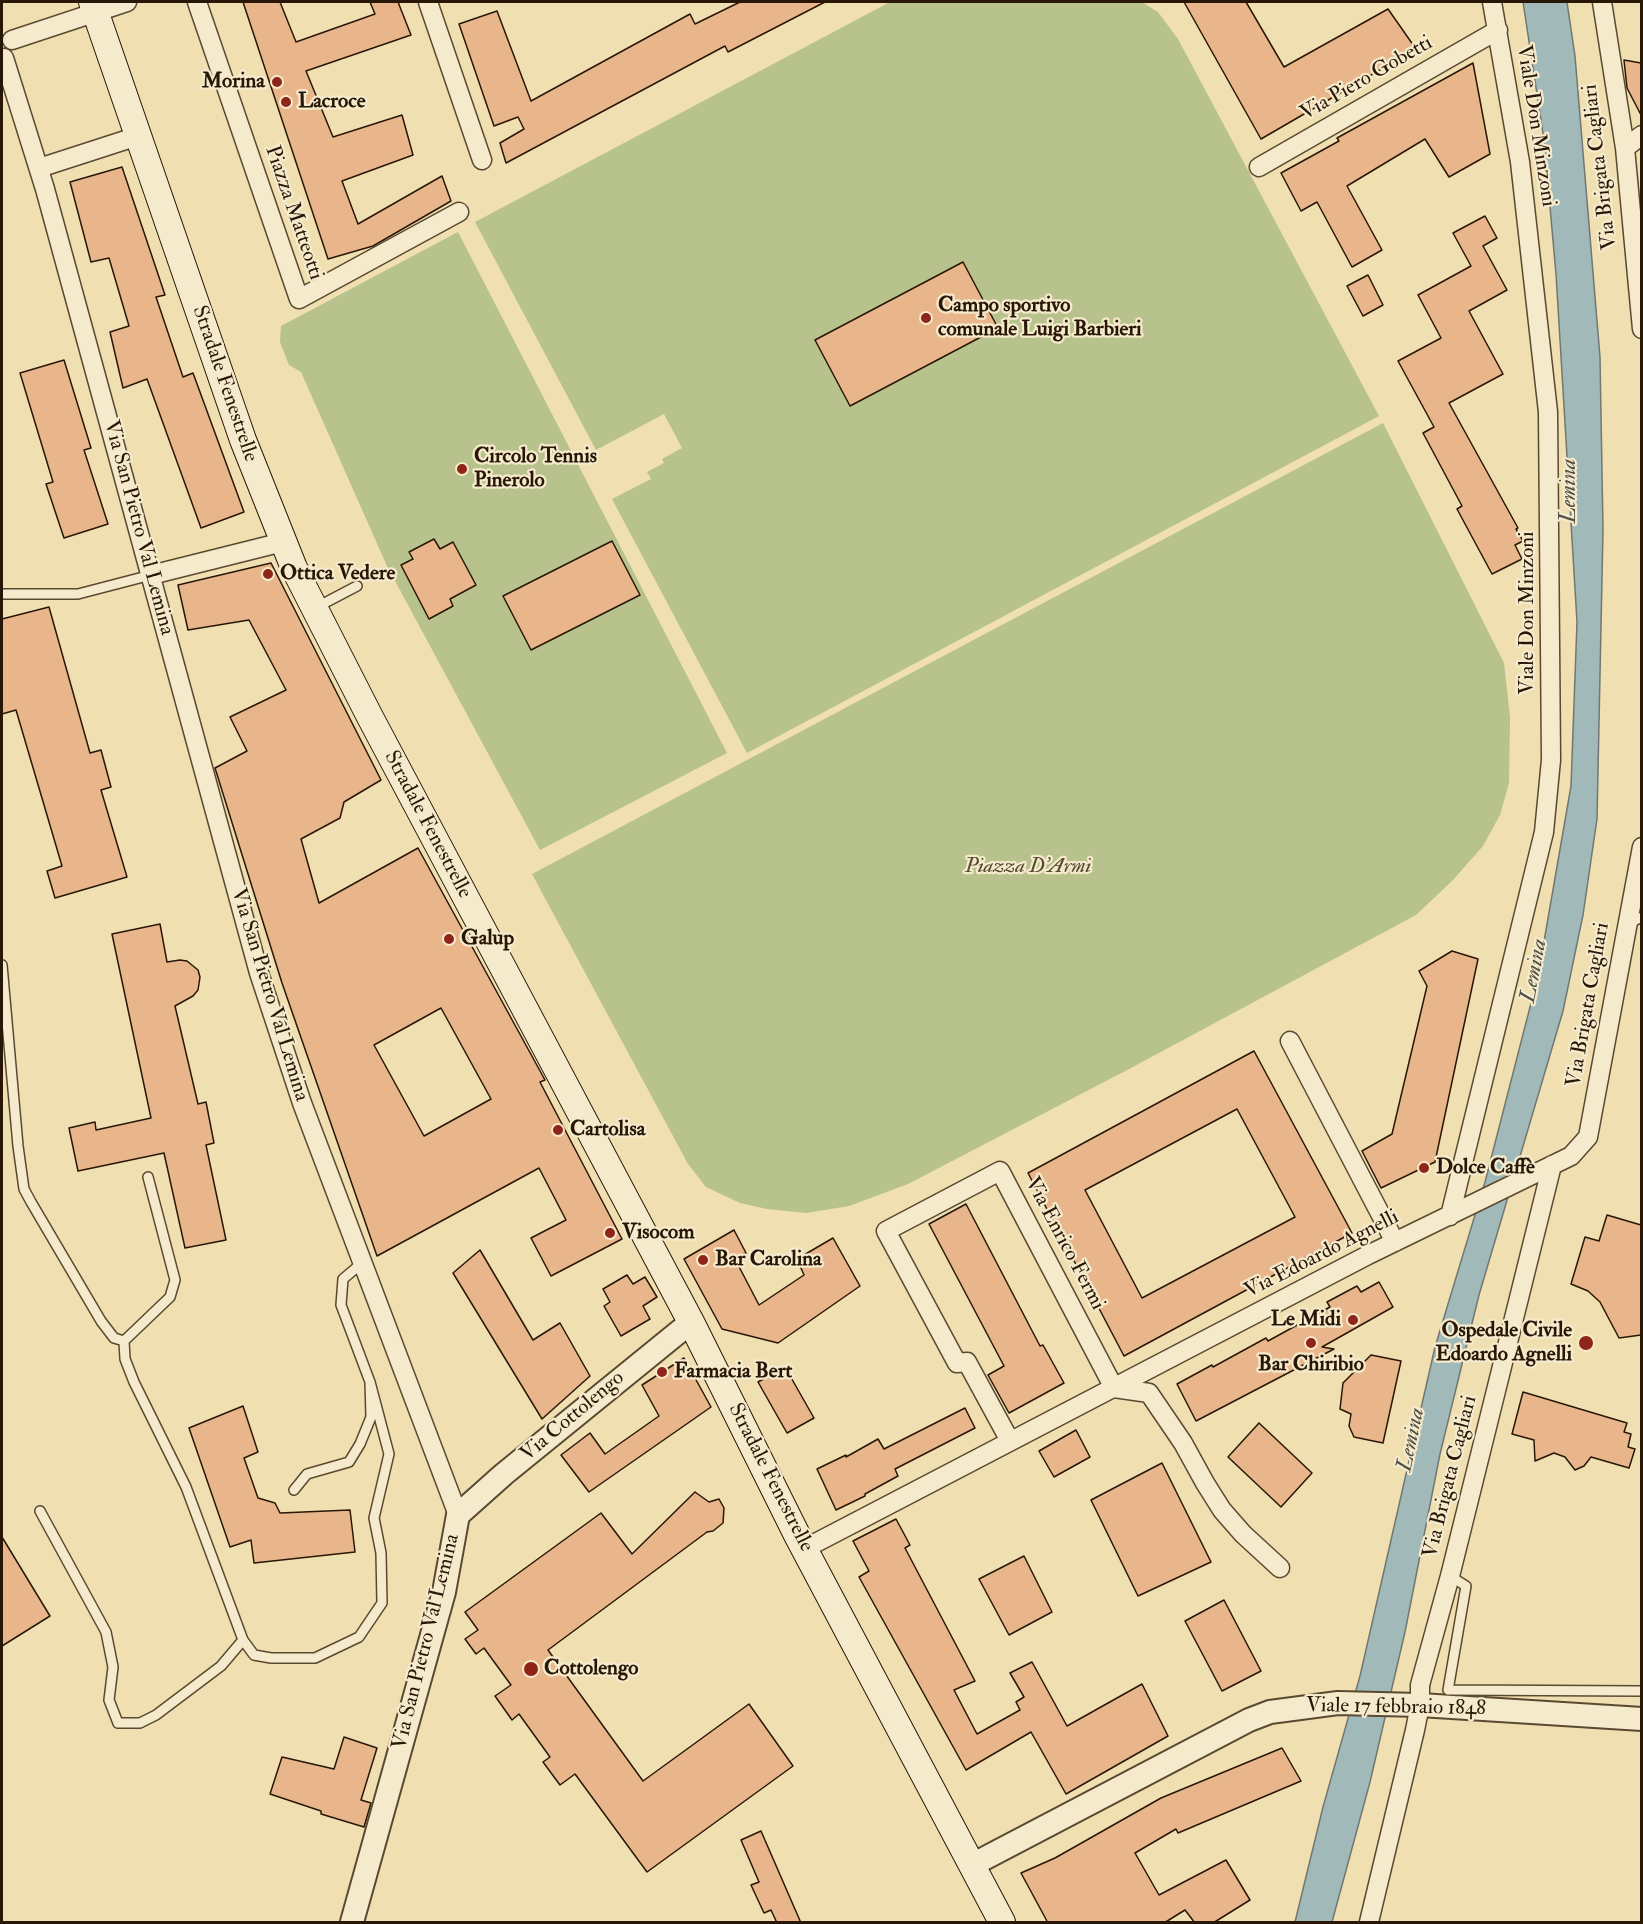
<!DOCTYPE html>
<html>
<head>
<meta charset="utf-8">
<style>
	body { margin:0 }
	#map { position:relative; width:1643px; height:1924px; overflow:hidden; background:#f0dfb0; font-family:"IM FELL Double Pica",serif }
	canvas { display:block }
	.frame { position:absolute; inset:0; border:3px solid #281707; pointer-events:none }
</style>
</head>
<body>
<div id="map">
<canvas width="1643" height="1924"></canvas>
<div class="frame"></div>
</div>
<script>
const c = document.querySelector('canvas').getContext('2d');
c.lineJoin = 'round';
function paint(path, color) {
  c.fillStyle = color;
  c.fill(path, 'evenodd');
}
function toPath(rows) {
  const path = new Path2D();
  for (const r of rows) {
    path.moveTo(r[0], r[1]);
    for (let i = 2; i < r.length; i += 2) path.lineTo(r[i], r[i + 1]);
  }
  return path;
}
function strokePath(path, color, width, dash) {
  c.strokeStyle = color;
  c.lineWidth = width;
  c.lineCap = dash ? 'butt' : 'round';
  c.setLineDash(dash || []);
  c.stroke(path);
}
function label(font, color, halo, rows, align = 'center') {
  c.font = font + ' "IM FELL Double Pica",serif';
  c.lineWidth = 4.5;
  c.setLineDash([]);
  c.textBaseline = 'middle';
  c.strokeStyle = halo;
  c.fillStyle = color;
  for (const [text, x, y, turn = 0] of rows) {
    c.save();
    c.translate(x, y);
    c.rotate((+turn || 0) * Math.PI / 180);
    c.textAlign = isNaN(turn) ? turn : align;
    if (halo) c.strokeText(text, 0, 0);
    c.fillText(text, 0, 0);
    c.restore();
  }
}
const green = toPath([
	[890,2,1142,2,1158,12,1178,39,1379,416,747,753,612,499,651,479,647,472,664,463,662,459,682,448,664,414,596,450,475,222],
	[458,232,727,753,540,850,387,566,301,372,289,365,280,342,281,326],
	[1383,423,1504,663,1510,717,1509,783,1500,815,1483,846,1453,880,1416,915,1129,1069,908,1184,849,1206,806,1213,767,1209,740,1203,706,1187,688,1164,532,874]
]);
const water = toPath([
	[1523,2,1567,2,1575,56,1600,357,1603,530,1597,819,1583,915,1563,1011,1479,1295,1440,1454,1405,1632,1370,1782,1332,1922,1295,1922,1323,1807,1360,1676,1435,1347,1485,1182,1538,976,1571,786,1577,622,1556,274,1544,140,1523,2]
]);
const building = toPath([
	[243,2,280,2,296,42,375,14,370,2,398,2,411,35,306,71,333,137,402,115,413,155,342,181,358,224,442,176,451,201,373,246,328,259,243,2],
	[740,2,825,2,728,52,725,46,506,163,500,143,524,129,518,117,494,126,459,24,497,11,531,101,690,14,695,24,740,2],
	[1184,2,1246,2,1284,67,1388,9,1416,49,1261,139,1184,2],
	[1624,60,1641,63,1641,115,1627,88,1624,60],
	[1473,63,1490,154,1449,177,1425,139,1347,186,1382,250,1352,267,1317,202,1301,211,1281,173,1339,141,1337,138,1473,63],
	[122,167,165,295,156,297,183,377,193,373,244,512,201,528,147,379,123,388,110,332,129,326,109,258,91,262,70,182,122,167],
	[1485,216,1497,238,1483,246,1507,290,1469,311,1503,374,1449,403,1518,528,1516,529,1523,541,1515,545,1522,559,1492,574,1457,509,1462,506,1423,433,1434,427,1398,361,1441,338,1418,295,1471,266,1453,233,1485,216],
	[963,262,998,328,850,406,815,340,963,262],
	[1368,275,1383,305,1363,316,1347,286,1368,275],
	[64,360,91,448,84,450,108,524,64,538,46,484,53,482,20,373,64,360],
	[434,539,440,549,453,542,476,585,450,599,453,606,429,619,401,565,413,559,409,552,434,539],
	[612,541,640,595,531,650,503,596,612,541],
	[271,563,381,780,344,802,340,818,301,839,319,903,418,848,545,1080,540,1082,622,1239,551,1276,531,1238,566,1220,539,1168,377,1256,282,983,215,768,247,751,230,717,286,690,249,620,188,630,178,585,271,563],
	[441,1008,491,1099,424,1136,374,1045,441,1008],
	[49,607,90,753,101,750,111,787,101,790,127,877,55,898,47,871,62,866,16,710,2,714,2,619,49,607],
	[160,924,167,962,180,960,187,961,198,970,200,977,198,990,193,996,175,1006,198,1104,206,1102,214,1143,206,1145,226,1240,185,1248,164,1153,78,1171,69,1128,95,1122,96,1130,151,1118,112,934,160,924],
	[1452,951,1478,959,1435,1162,1381,1188,1362,1151,1392,1134,1427,986,1419,971,1452,951],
	[1254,1051,1352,1233,1124,1356,1028,1173,1254,1051],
	[1237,1109,1295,1217,1142,1298,1085,1190,1237,1109],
	[966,1204,1040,1346,1043,1345,1064,1383,1009,1413,988,1375,1004,1366,929,1224,966,1204],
	[1607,1215,1641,1225,1641,1335,1619,1338,1600,1302,1588,1291,1571,1284,1585,1237,1599,1241,1607,1215],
	[734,1230,746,1253,735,1259,759,1305,804,1275,797,1259,833,1238,860,1286,778,1343,722,1329,684,1259,734,1230],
	[480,1250,533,1340,560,1323,590,1376,542,1419,453,1273,480,1250],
	[627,1275,633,1284,645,1277,657,1297,643,1306,650,1319,621,1336,604,1306,610,1302,603,1289,627,1275],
	[1379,1282,1393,1307,1322,1347,1334,1349,1196,1421,1177,1384,1212,1365,1213,1367,1266,1338,1268,1341,1330,1307,1327,1302,1357,1286,1361,1292,1379,1282],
	[1371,1355,1401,1361,1383,1443,1354,1437,1349,1426,1351,1414,1340,1409,1343,1383,1371,1355],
	[684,1358,711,1407,589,1492,561,1455,590,1433,605,1454,659,1416,642,1385,684,1358],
	[785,1367,814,1418,787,1433,758,1382,785,1367],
	[1523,1392,1627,1423,1624,1432,1631,1434,1628,1447,1635,1449,1629,1468,1591,1457,1584,1466,1575,1470,1565,1457,1554,1453,1535,1461,1534,1440,1512,1434,1523,1392],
	[243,1406,258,1452,244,1458,258,1498,275,1503,280,1513,350,1510,355,1552,254,1563,251,1540,230,1547,189,1428,243,1406],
	[965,1408,975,1428,895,1469,898,1476,865,1494,865,1496,836,1510,817,1469,846,1455,846,1457,878,1439,884,1449,965,1408],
	[1259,1423,1312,1473,1281,1507,1228,1457,1259,1423],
	[1076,1430,1090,1457,1054,1477,1039,1451,1076,1430],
	[1162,1463,1211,1562,1138,1596,1091,1500,1162,1463],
	[695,1492,709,1502,719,1499,724,1508,723,1523,713,1531,707,1532,548,1650,643,1781,749,1704,793,1766,647,1872,575,1774,560,1785,543,1762,550,1757,519,1714,512,1720,495,1696,511,1685,484,1648,476,1654,465,1639,478,1630,465,1612,601,1513,632,1554,695,1492],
	[896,1519,910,1545,905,1548,975,1681,954,1690,977,1734,1020,1710,1016,1702,1024,1697,1010,1673,1032,1662,1067,1726,1142,1684,1168,1736,1066,1794,1031,1732,966,1770,859,1577,869,1571,853,1541,896,1519],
	[2,1537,50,1616,2,1646,2,1537],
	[1024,1556,1052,1612,1009,1635,979,1579,1024,1556],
	[1224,1600,1261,1671,1222,1691,1185,1621,1224,1600],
	[344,1737,377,1748,361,1800,371,1803,364,1827,321,1814,321,1811,270,1794,282,1757,334,1769,344,1737],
	[1282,1748,1301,1781,1178,1833,1176,1829,1135,1853,1159,1895,1226,1860,1250,1900,1213,1923,1195,1923,1185,1910,1164,1923,1048,1923,1021,1873,1055,1858,1161,1798,1282,1748],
	[761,1831,801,1923,777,1923,771,1910,764,1913,751,1885,759,1882,741,1840,761,1831]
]);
const service = toPath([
	[2,594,78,594,151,575],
	[317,607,357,586],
	[1627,924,1642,917],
	[2,965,18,1146,24,1189,31,1202,101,1321,114,1338,124,1341],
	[148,1177,175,1280,170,1297,124,1341,125,1359,134,1382,186,1487,243,1640,254,1655,271,1658,315,1658,359,1637,382,1603,381,1553,374,1518,389,1454,370,1382],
	[294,1490,307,1474,349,1462,360,1444,371,1417,370,1382,341,1305,343,1279,362,1263],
	[40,1511,106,1632,113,1667,109,1700,118,1723,140,1723,156,1715,221,1666,243,1640],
	[1450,1576,1466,1586,1448,1690,1642,1691]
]);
const minor = toPath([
	[197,2,299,299,459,212],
	[428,2,482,160],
	[1602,2,1625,148,1642,329],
	[12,40,127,2],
	[4,58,45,189,259,973,302,1103,458,1515],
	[1625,148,1642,135],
	[1259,167,1498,30],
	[39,168,138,136],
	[151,575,283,542],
	[1290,1041,1395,1242],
	[1450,1216,1544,832,1551,760,1548,412,1520,162,1492,2],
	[1010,1441,967,1362,957,1363,886,1231,1000,1171,1114,1388,1149,1393,1183,1443,1205,1483,1222,1510,1243,1534,1280,1568],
	[804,1549,1368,1255,1571,1156,1588,1137,1642,847],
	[1369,1922,1415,1730,1420,1705,1420,1685,1450,1576,1552,1165]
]);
const tertiary = toPath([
	[972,1865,1249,1720,1270,1712,1338,1703,1420,1705,1642,1719],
	[352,1922,444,1592,458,1515,504,1474,691,1322]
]);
const secondary = toPath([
	[92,2,243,440,294,568,370,717,691,1322,798,1537,1002,1922]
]);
const markers = [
	[277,82,6,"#8f2418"],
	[286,102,6,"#8f2418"],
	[926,318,6,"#8f2418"],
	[462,469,6,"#8f2418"],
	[268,574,6,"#8f2418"],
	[449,939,6,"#8f2418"],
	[558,1130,6,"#8f2418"],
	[1424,1168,6,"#8f2418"],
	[610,1233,6,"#8f2418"],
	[703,1260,6,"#8f2418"],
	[1353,1320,6,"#8f2418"],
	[1311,1343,6,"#8f2418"],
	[1586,1343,8,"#8f2418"],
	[662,1372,6,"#8f2418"],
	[531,1669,8,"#8f2418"]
];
const streetNames = [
	["Via Piero Gobetti",1367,79,-30],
	["Viale Don Minzoni",1535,126,81],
	["Via Brigata Cagliari",1601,167,-97],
	["Piazza Matteotti",293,213,71],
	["Stradale Fenestrelle",224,384,71],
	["Via San Pietro Val Lemina",138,528,75],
	["Viale Don Minzoni",1528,613,-90],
	["Stradale Fenestrelle",427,825,62],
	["Via San Pietro Val Lemina",269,995,73],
	["Via Brigata Cagliari",1589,1005,-80],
	["Via Enrico Fermi",1064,1244,62],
	["Via Edoardo Agnelli",1322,1255,-27],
	["Via Cottolengo",573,1417,-40],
	["Via Brigata Cagliari",1451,1477,-76],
	["Stradale Fenestrelle",770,1478,63],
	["Via San Pietro Val Lemina",427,1642,-76],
	["Viale 17 febbraio 1848",1396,1708,1]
];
const poiNames = [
	["Morina",265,82,"right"],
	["Lacroce",298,102],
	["Campo sportivo",938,306],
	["comunale Luigi Barbieri",938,330],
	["Circolo Tennis",474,457],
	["Pinerolo",474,481],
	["Ottica Vedere",280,574],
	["Galup",461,939],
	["Cartolisa",570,1130],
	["Dolce Caffè",1436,1168],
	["Visocom",622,1233],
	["Bar Carolina",715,1260],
	["Le Midi",1341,1320,"right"],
	["Ospedale Civile",1572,1331,"right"],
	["Edoardo Agnelli",1572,1355,"right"],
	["Bar Chiribio",1311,1365,"center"],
	["Farmacia Bert",674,1372],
	["Cottolengo",544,1669]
];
const parkNames = [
	["Piazza D'Armi",1028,867]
];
const waterNames = [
	["Lemina",1570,491,-90],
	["Lemina",1535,971,-79],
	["Lemina",1412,1440,-78]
];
paint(green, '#b8c28c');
paint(water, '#a1b9b8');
strokePath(water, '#717871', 1.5);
paint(building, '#e9b68c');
strokePath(building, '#281707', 1.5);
strokePath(service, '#5a4931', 12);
strokePath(minor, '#5a4931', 21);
strokePath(tertiary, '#5a4931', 26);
strokePath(secondary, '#281707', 28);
strokePath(service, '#f5eacc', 9);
strokePath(minor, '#f5eacc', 18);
strokePath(tertiary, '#f5eacc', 22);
strokePath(secondary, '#f5eacc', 26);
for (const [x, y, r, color] of markers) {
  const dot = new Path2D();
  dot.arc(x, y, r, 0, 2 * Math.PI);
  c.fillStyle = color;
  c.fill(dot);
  strokePath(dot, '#f5eacc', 2);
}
label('21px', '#281707', '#f5eacc', streetNames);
label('bold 21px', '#281707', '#f5eacc', poiNames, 'left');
label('italic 21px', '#534a2f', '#f5eacc', parkNames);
label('italic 22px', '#525045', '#f5eacc', waterNames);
</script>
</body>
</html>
